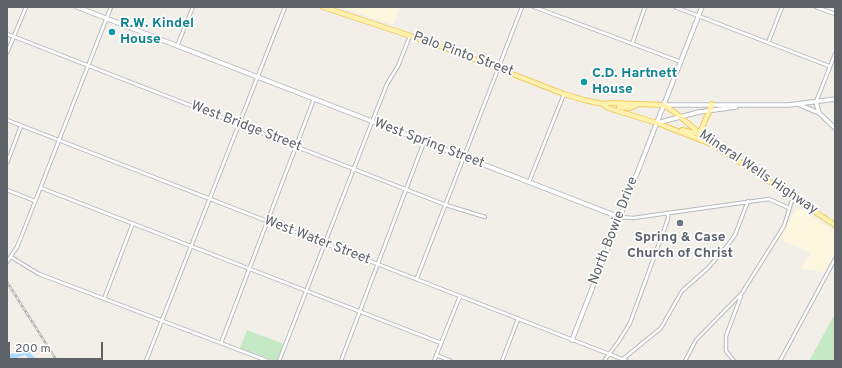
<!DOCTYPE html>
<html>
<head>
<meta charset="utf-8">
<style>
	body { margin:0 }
	#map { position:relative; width:842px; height:368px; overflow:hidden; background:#f1efe8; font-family:Overpass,sans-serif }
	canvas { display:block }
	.frame { position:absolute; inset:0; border:8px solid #5f6368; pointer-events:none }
	.scale { position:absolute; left:8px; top:342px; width:95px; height:18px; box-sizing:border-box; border:2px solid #5f6368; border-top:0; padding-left:5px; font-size:12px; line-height:14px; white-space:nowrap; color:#5f6368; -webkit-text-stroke:3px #fff; paint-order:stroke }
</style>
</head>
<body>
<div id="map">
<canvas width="842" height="368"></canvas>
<div class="frame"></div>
<div class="scale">200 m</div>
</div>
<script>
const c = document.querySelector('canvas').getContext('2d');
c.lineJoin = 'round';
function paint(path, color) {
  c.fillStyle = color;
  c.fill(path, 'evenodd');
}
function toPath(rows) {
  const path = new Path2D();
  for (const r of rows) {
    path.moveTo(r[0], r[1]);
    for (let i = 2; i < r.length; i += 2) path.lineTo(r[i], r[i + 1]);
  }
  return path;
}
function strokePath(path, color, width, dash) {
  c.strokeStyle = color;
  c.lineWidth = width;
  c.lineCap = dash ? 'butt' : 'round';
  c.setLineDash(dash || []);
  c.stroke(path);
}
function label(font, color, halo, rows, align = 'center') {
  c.font = font + ' Overpass,sans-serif';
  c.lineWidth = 3.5;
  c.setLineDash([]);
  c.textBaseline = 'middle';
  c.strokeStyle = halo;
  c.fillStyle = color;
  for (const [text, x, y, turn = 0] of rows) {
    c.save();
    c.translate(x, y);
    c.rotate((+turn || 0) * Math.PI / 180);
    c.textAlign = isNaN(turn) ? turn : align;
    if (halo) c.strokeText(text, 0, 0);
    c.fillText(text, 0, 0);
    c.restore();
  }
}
const commercial = toPath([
	[340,7,400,7,393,25],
	[796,209,802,209,835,232,835,254,825,273,801,268,811,253,779,239]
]);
const green = toPath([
	[835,314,835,361,809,361],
	[247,330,284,344,278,361,274,361,240,348]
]);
const river = toPath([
	[7,358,26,352,34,361]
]);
const street = toPath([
	[534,7,681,62],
	[675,7,829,66],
	[816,7,835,14],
	[7,34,446,205,485,217],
	[768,43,782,7],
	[632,44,645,7],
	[177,46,193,7],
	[7,53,26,7],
	[816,102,835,54],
	[7,120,627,361],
	[7,163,21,126],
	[529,182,564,94],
	[41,188,441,343],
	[7,190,35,201],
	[619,217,633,218,769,199,789,208],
	[11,257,39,274,268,361],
	[7,262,17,247,22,235,111,7],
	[417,278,522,7],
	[104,299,133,223],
	[221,343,314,99],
	[436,355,451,361],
	[623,359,661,328,682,291,708,268,727,246,735,235,748,201],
	[146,361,285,7],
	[279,361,372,122,387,84,398,66,410,36],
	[341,361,424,142],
	[434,361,460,296],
	[502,361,518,319],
	[604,361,619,341,630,323,668,219,668,213],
	[685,361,696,340,742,293,784,226,793,197],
	[734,361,726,351,726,336,741,296],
	[780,361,835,259]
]);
const secondary = toPath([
	[77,7,619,217],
	[816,102,819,113],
	[664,105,789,105,835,99],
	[800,105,819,113,835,128],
	[657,123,699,112,736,107],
	[572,340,702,7]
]);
const primary = toPath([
	[323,7,432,43,564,94,584,100,603,104,610,103,664,105,677,114,712,144,835,225],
	[603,104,608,108,657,123,711,144],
	[619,107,630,108,636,105],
	[682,130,699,134],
	[699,135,712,104]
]);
const rail = toPath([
	[7,282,57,361]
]);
const markers = [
	[112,32,4,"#0f9aa8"],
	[584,82,4,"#0f9aa8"],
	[680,223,4,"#6b7280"]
];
const cultureNames = [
	["R.W. Kindel",120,24],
	["House",120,40],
	["C.D. Hartnett",592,74],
	["House",592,90]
];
const streetNames = [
	["Palo Pinto Street",463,55,20],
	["West Bridge Street",246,127,21],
	["West Spring Street",429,144,21],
	["Mineral Wells Highway",758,173,34],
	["North Bowie Drive",614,231,-69],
	["West Water Street",317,241,21]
];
const worshipNames = [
	["Spring & Case",680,238],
	["Church of Christ",680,254]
];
paint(commercial, '#fef7e0');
paint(green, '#c5e8c5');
strokePath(river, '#aadaff', 5.5);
strokePath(street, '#b5b8bc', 4.5);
strokePath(secondary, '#b6babf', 5.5);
strokePath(primary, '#f2c960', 6);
strokePath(street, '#fff', 2.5);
strokePath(secondary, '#fff', 3.5);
strokePath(primary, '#fff2af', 4);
strokePath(rail, '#b6b7b8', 2.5);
strokePath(rail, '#fff', 1, [3]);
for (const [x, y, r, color] of markers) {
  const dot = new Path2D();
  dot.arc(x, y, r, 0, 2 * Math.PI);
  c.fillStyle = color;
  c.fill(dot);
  strokePath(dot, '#fff', 1.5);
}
label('bold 14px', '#0d838f', '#fff', cultureNames, 'left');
label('14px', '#5f6368', '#fff', streetNames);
label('bold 14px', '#5b616d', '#fff', worshipNames);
</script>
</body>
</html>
